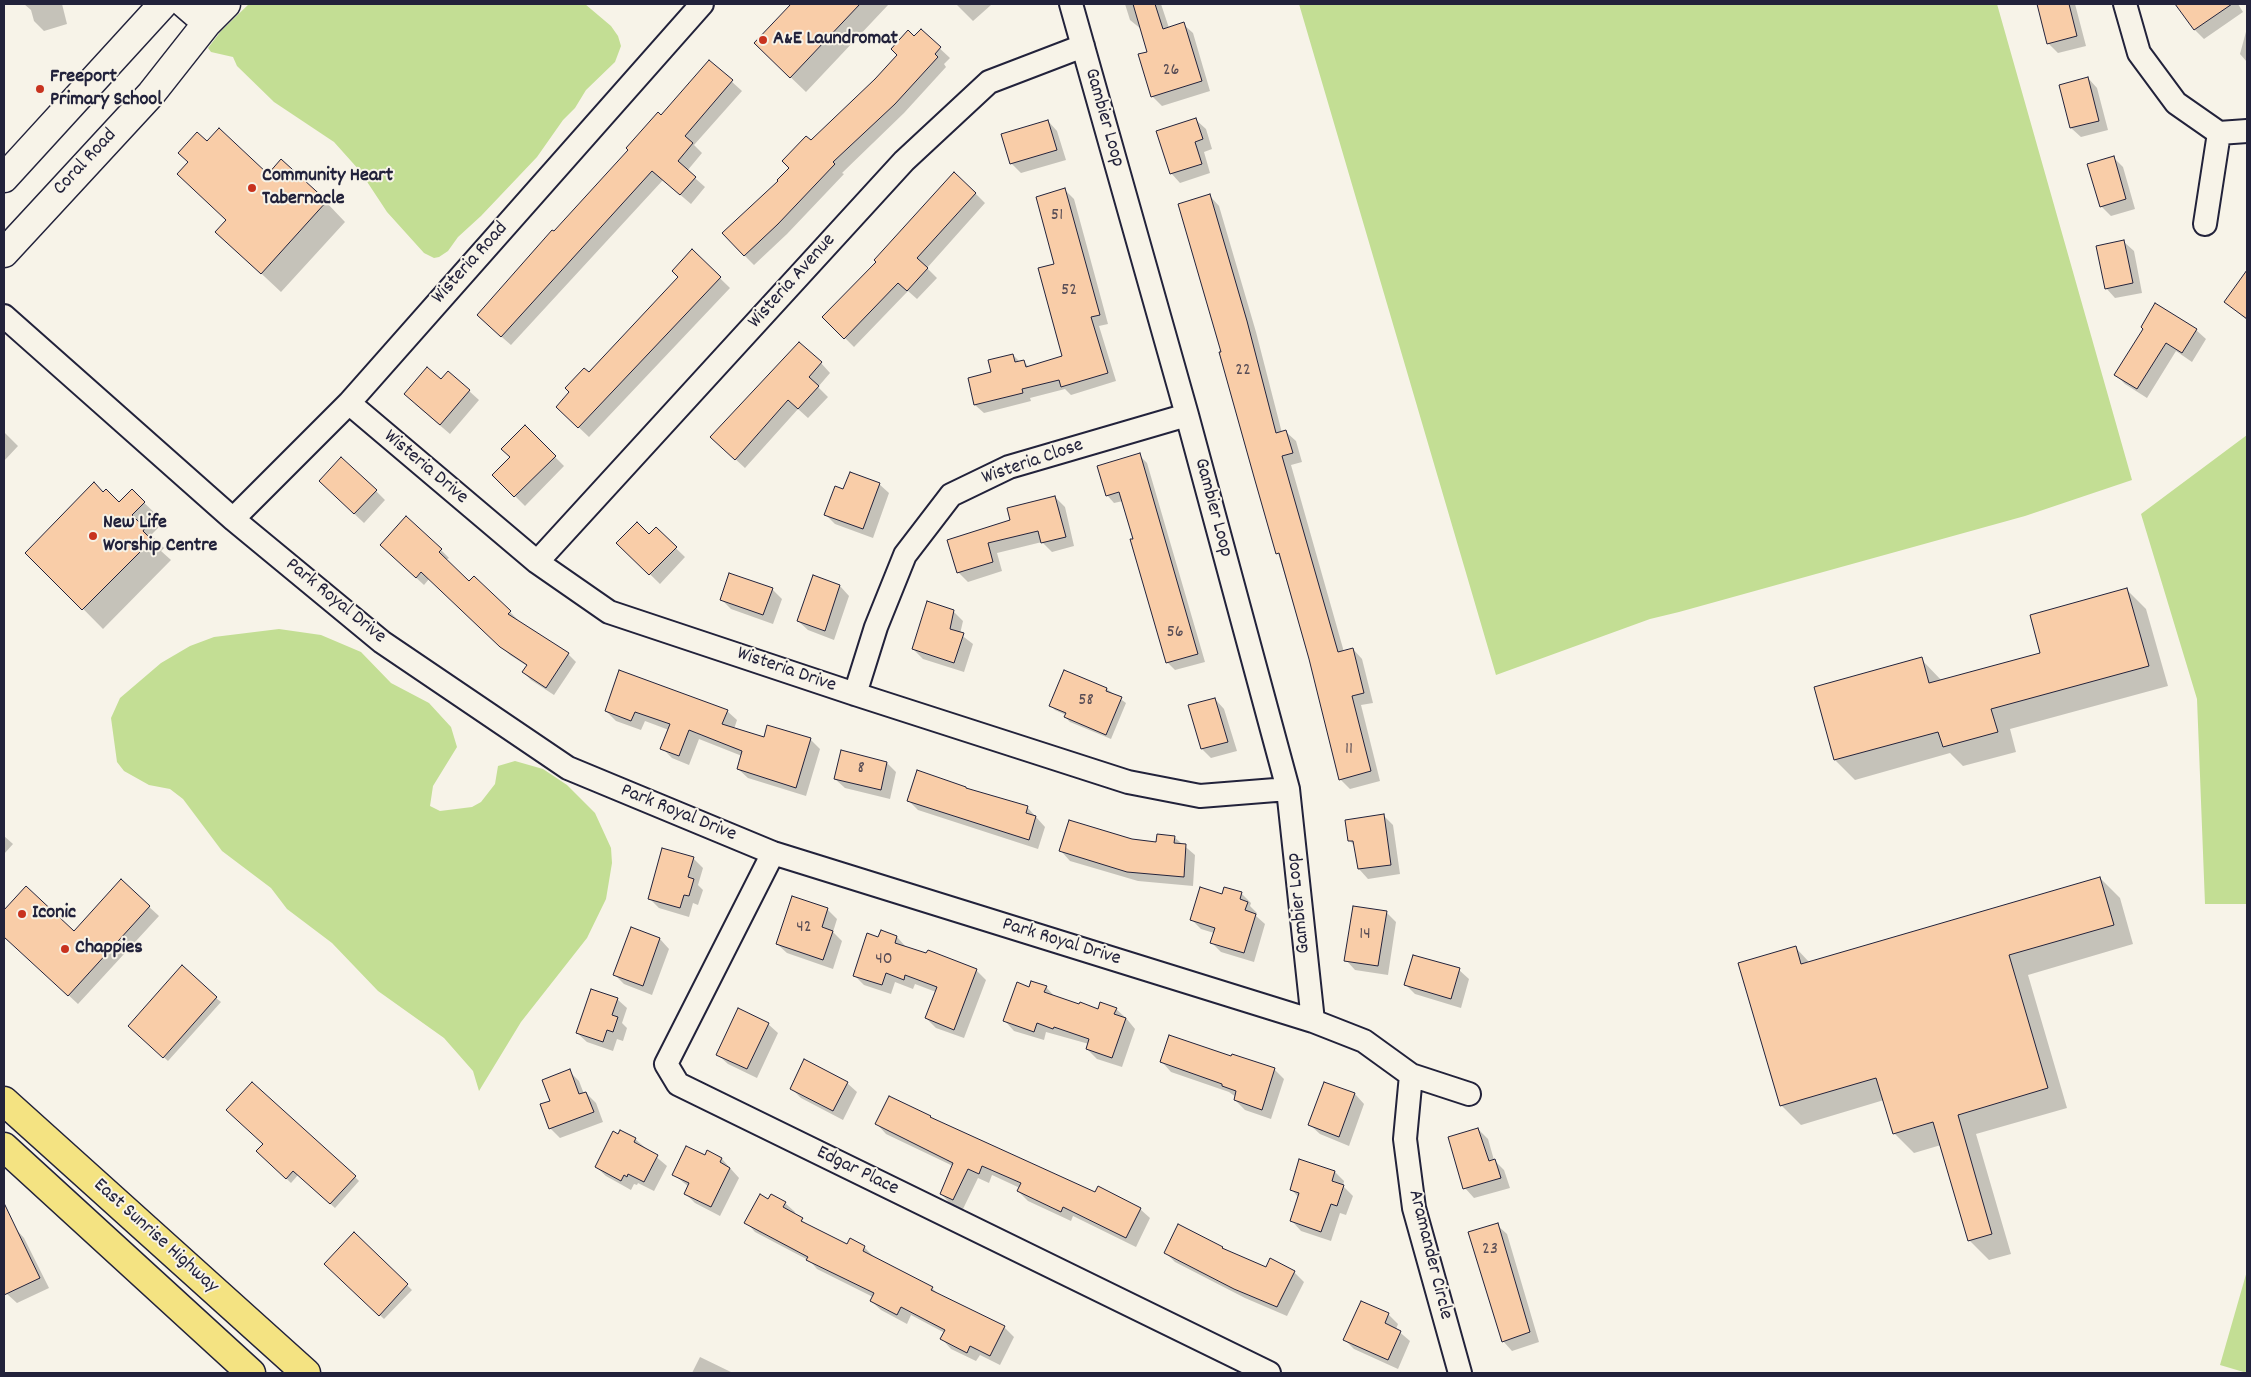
<!DOCTYPE html>
<html>
<head>
<meta charset="utf-8">
<style>
	body { margin:0 }
	#map { position:relative; width:2251px; height:1377px; overflow:hidden; background:#f7f3e8; font-family:Dekko,sans-serif }
	canvas { display:block }
	.frame { position:absolute; inset:0; border:5px solid #22223b; pointer-events:none }
</style>
</head>
<body>
<div id="map">
<canvas width="2251" height="1377"></canvas>
<div class="frame"></div>
</div>
<script>
const c = document.querySelector('canvas').getContext('2d');
c.lineJoin = 'round';
function paint(path, color) {
  c.fillStyle = color;
  c.fill(path, 'evenodd');
}
function toPath(rows) {
  const path = new Path2D();
  for (const r of rows) {
    path.moveTo(r[0], r[1]);
    for (let i = 2; i < r.length; i += 2) path.lineTo(r[i], r[i + 1]);
  }
  return path;
}
function strokePath(path, color, width, dash) {
  c.strokeStyle = color;
  c.lineWidth = width;
  c.lineCap = dash ? 'butt' : 'round';
  c.setLineDash(dash || []);
  c.stroke(path);
}
function label(font, color, halo, rows, align = 'center') {
  c.font = font + ' Dekko,sans-serif';
  c.lineWidth = 4;
  c.setLineDash([]);
  c.textBaseline = 'middle';
  c.strokeStyle = halo;
  c.fillStyle = color;
  for (const [text, x, y, turn = 0] of rows) {
    c.save();
    c.translate(x, y);
    c.rotate((+turn || 0) * Math.PI / 180);
    c.textAlign = isNaN(turn) ? turn : align;
    if (halo) c.strokeText(text, 0, 0);
    c.fillText(text, 0, 0);
    c.restore();
  }
}
const green = toPath([
	[249,4,585,4,611,26,618,36,621,46,615,62,586,90,575,108,563,120,537,157,481,216,458,237,448,251,439,257,434,258,424,253,387,212,360,171,334,142,274,102,237,66,233,57,211,52,208,48,221,31],
	[1299,4,1997,4,2132,480,2025,516,1679,612,1650,619,1496,675],
	[2247,435,2247,904,2205,904,2197,699,2141,514],
	[279,629,321,635,361,652,391,683,429,703,451,727,457,747,433,786,430,806,440,811,472,807,481,802,495,784,498,766,515,761,543,769,567,785,595,813,611,848,612,863,606,899,587,938,521,1022,479,1091,473,1071,444,1038,378,991,332,943,287,909,271,888,222,851,183,799,170,789,149,785,124,771,117,762,111,718,120,698,161,663,190,646,214,637],
	[2247,1271,2247,1373,2220,1365]
]);
const shadow = toPath([
	[24,4,62,4,67,24,44,31,34,21,31,10],
	[792,4,889,4,806,92,755,43],
	[956,4,990,4,991,5,973,21],
	[1125,4,1161,4,1169,28,1183,24,1193,33,1210,91,1162,106,1152,96,1148,52,1141,29,1130,20],
	[2038,4,2075,4,2086,46,2058,53,2048,43],
	[2177,4,2238,4,2243,12,2204,39,2195,30],
	[2247,28,2247,62,2240,54],
	[921,31,950,58,944,64,946,67,904,113,842,173,844,174,787,234,754,265,744,255,780,181,811,142,876,80],
	[709,61,742,91,694,145,702,153,687,171,705,187,691,204,663,180,511,345,488,325,554,233,661,117],
	[2088,78,2097,88,2108,130,2081,137,2071,128,2060,86],
	[1196,120,1206,129,1212,149,1204,152,1210,173,1180,183,1171,173],
	[1048,121,1057,131,1066,160,1021,173,1011,163],
	[207,143,268,175,326,202,345,222,281,292,217,232,227,220,178,174],
	[2113,157,2123,167,2135,209,2111,216,2101,206],
	[1065,190,1074,199,1108,324,1099,326,1116,381,1071,395,1065,389,1030,398,1031,401,984,413,975,405,993,373,1013,355,1020,362,1023,361,1029,367,1063,357,1056,265],
	[975,193,985,203,927,268,937,278,917,299,908,291,854,347,824,317],
	[1210,196,1219,206,1256,332,1282,433,1286,432,1296,441,1302,462,1291,465,1344,652,1353,649,1362,659,1373,703,1361,705,1380,781,1350,789,1340,779,1310,658,1255,477,1223,353],
	[2124,242,2134,251,2142,293,2115,298,2106,288],
	[692,251,730,288,589,437,557,407,680,277],
	[2247,272,2247,320,2226,302],
	[2144,329,2196,330,2206,339,2192,362,2176,351,2147,398,2125,384,2116,375],
	[821,363,830,373,818,387,828,397,808,418,798,409,745,468,721,446],
	[441,381,469,391,479,400,450,434,415,404],
	[525,427,564,466,525,506,494,475,512,457],
	[4,432,18,446,4,461],
	[1139,455,1147,463,1205,662,1175,670,1167,662,1123,501,1114,503,1107,495],
	[879,484,889,493,873,538,835,524,826,515,844,491],
	[132,491,164,522,151,535,164,548,161,551,171,560,103,629,27,552,103,493,119,504],
	[330,491,376,491,385,500,364,523],
	[1055,497,1065,507,1074,546,1052,552,1042,542,997,553,1002,571,968,582,958,572,948,540,1012,521],
	[656,529,685,557,660,584,618,543,649,536],
	[441,550,449,558,446,560,469,583,510,612,518,620,517,621,568,654,576,662,554,695,531,680,523,672,527,666,510,655,429,579,424,585,389,553],
	[813,577,840,586,849,596,834,640,808,630,798,621],
	[772,589,782,599,773,624,731,609,721,599],
	[2127,590,2146,609,2168,686,2010,729,2016,752,1963,766,1950,753,1855,780,1835,760,1815,688,1921,659,1942,681,2042,654],
	[953,611,963,621,960,634,973,644,964,672,923,659,913,649],
	[1107,689,1126,703,1111,739,1070,722,1065,717,1066,715,1055,710,1051,706],
	[1215,699,1224,709,1237,751,1211,758,1202,749],
	[606,711,727,711,737,720,734,729,765,738,810,739,820,749,806,796,748,778,738,769,742,756,699,739,689,765,672,758,662,748,669,730,645,721,641,730,616,721],
	[887,763,896,772,890,799,845,788,835,779],
	[966,788,969,791,1027,807,1045,827,1038,849,918,810,908,800],
	[1383,815,1393,825,1400,874,1368,879,1359,869,1356,847,1350,841],
	[4,836,13,844,4,854],
	[1174,837,1195,855,1193,886,1138,881,1070,861,1061,851,1132,841,1157,843],
	[693,858,703,868,698,885,703,890,698,905,693,903,689,917,659,908,649,898],
	[2100,878,2120,898,2133,944,2028,975,2067,1108,1976,1134,2011,1254,1989,1260,1969,1240,1941,1145,1914,1153,1894,1133,1884,1100,1801,1125,1781,1105,1795,947,1810,963],
	[121,881,159,916,78,1004,4,936,4,912,26,888,74,932],
	[1241,893,1251,903,1250,906,1257,913,1256,916,1265,924,1254,962,1221,952,1211,942,1214,933,1201,929,1192,920,1223,895],
	[827,909,837,919,833,932,842,941,833,969,787,953,777,944],
	[1386,912,1396,922,1388,975,1355,970,1346,960],
	[632,929,660,939,669,949,652,995,624,984,615,975],
	[897,937,906,947,976,970,986,980,964,1038,936,1028,926,1018,936,992,915,984,913,989,895,982,891,994,864,985,854,975,879,939],
	[1459,970,1469,979,1461,1008,1415,994,1406,985],
	[1046,987,1056,998,1098,1010,1116,1009,1126,1018,1135,1029,1122,1067,1097,1059,1087,1049,1089,1044,1046,1032,1044,1040,1014,1031,1005,1021,1029,988],
	[216,998,221,1002,168,1061,134,1030],
	[617,999,627,1008,622,1023,627,1028,623,1041,617,1039,613,1051,587,1042,577,1033],
	[768,1024,778,1033,757,1078,728,1064,718,1055],
	[1232,1057,1274,1069,1284,1079,1271,1119,1245,1110,1235,1100,1236,1097,1229,1092,1171,1072,1162,1062],
	[569,1071,579,1081,584,1094,586,1093,596,1103,603,1122,560,1138,550,1128,551,1101],
	[847,1083,857,1092,843,1120,801,1098,791,1088],
	[1355,1094,1364,1104,1349,1146,1320,1134,1310,1125],
	[889,1097,930,1117,934,1121,1096,1194,1140,1209,1150,1218,1136,1247,1073,1216,1071,1221,1028,1201,1018,1191,1020,1188,992,1175,989,1183,978,1178,963,1209,951,1204,941,1194,953,1166,886,1134,877,1124],
	[1478,1129,1488,1139,1494,1160,1504,1170,1510,1188,1474,1198,1465,1188],
	[635,1139,667,1166,654,1191,638,1183,637,1185,634,1184,631,1190,606,1176,596,1167],
	[257,1151,355,1177,359,1181,335,1208,298,1175,291,1183],
	[705,1156,722,1159,739,1178,720,1216,695,1203,686,1194,689,1187,673,1174],
	[1335,1172,1344,1181,1343,1186,1353,1196,1346,1215,1340,1213,1331,1241,1301,1231,1292,1221,1299,1198,1291,1189],
	[769,1201,785,1203,795,1212,794,1214,811,1228,848,1246,864,1247,874,1257,932,1288,939,1295,1004,1327,1014,1337,1000,1365,980,1355,976,1361,951,1349,942,1339,945,1333,911,1315,907,1324,881,1310,871,1301,873,1297,817,1269,810,1261,755,1232,746,1222],
	[1497,1225,1507,1234,1539,1342,1512,1351,1503,1341],
	[15,1228,24,1238,49,1288,17,1303,7,1294,4,1287,4,1233],
	[354,1234,412,1290,384,1319,326,1264],
	[1222,1248,1226,1251,1266,1268,1271,1260,1294,1272,1304,1282,1287,1316,1245,1298,1175,1262,1165,1252],
	[1362,1302,1389,1315,1398,1324,1396,1329,1410,1341,1398,1369,1354,1349,1345,1340],
	[700,1357,733,1373,692,1373]
]);
const building = toPath([
	[791,4,860,4,790,78,754,43,791,4],
	[1133,4,1155,4,1163,29,1184,22,1202,81,1151,97,1138,54,1147,52,1133,4],
	[2037,4,2069,4,2077,36,2047,44,2037,4],
	[2175,4,2232,4,2194,30,2175,4],
	[921,29,941,47,935,54,938,57,895,104,833,162,835,164,778,224,744,256,722,233,778,181,777,180,789,168,782,161,806,136,811,140,875,79,897,55,891,49,908,30,914,36,921,29],
	[709,60,733,80,685,136,693,143,678,161,696,177,680,195,652,171,501,337,477,315,552,230,554,231,628,150,626,148,658,112,661,115,709,60],
	[2088,77,2099,121,2070,128,2059,85,2088,77],
	[1196,118,1203,139,1195,142,1202,164,1170,174,1156,131,1196,118],
	[1048,120,1057,150,1010,164,1001,134,1048,120],
	[219,128,268,174,281,159,327,201,261,274,215,232,226,220,177,174,188,162,178,153,197,132,207,141,219,128],
	[2114,156,2126,199,2100,207,2087,164,2114,156],
	[954,172,976,193,917,258,928,268,907,291,898,283,844,339,822,317,876,262,874,260,954,172],
	[1065,188,1100,315,1091,317,1108,373,1061,387,1059,380,1022,389,1023,393,974,405,968,378,991,372,988,360,1013,354,1015,362,1024,360,1026,367,1062,356,1038,268,1054,264,1036,197,1065,188],
	[1210,194,1247,321,1276,433,1286,430,1293,453,1282,456,1338,652,1353,648,1364,693,1352,696,1371,771,1339,780,1309,659,1279,553,1276,554,1254,477,1219,352,1221,352,1178,204,1210,194],
	[2124,240,2133,283,2105,289,2096,246,2124,240],
	[692,249,721,277,578,428,556,407,569,392,565,388,584,368,589,372,678,277,672,271,692,249],
	[2247,270,2247,319,2224,302,2247,270],
	[2155,303,2197,329,2182,353,2166,343,2137,389,2114,375,2143,329,2141,327,2155,303],
	[799,342,822,362,809,377,819,386,798,409,788,400,735,460,710,437,799,342],
	[427,367,441,379,448,371,470,390,440,425,404,394,427,367],
	[525,425,556,456,514,497,492,475,510,457,501,449,525,425],
	[1140,453,1198,654,1166,663,1130,539,1133,539,1119,492,1106,496,1097,466,1140,453],
	[341,457,377,490,354,514,319,481,341,457],
	[850,472,880,483,863,529,824,515,835,486,843,489,850,472],
	[94,482,103,492,106,489,119,502,132,489,145,502,132,515,145,528,143,531,152,540,82,610,25,553,94,482],
	[1055,496,1066,537,1041,543,1038,531,988,543,993,562,957,573,947,540,1010,520,1007,508,1055,496],
	[406,516,442,549,439,552,469,581,474,576,511,611,508,614,569,653,546,688,522,672,527,665,500,647,421,572,416,578,380,545,406,516],
	[637,522,649,534,656,527,677,547,649,575,616,543,637,522],
	[729,573,773,588,763,615,720,600,729,573],
	[813,575,840,585,825,631,797,621,813,575],
	[2127,588,2149,666,1991,709,1998,732,1943,747,1938,732,1834,760,1814,687,1922,657,1929,683,2040,653,2030,615,2127,588],
	[927,601,954,610,950,629,964,633,954,663,912,649,927,601],
	[619,670,728,710,722,724,764,737,767,725,811,738,796,788,737,769,742,751,689,730,679,756,660,749,670,724,635,712,631,721,605,711,619,670],
	[1064,670,1107,688,1106,691,1122,697,1106,735,1064,717,1066,713,1049,706,1064,670],
	[1215,698,1228,742,1201,749,1188,705,1215,698],
	[841,750,887,762,881,790,834,779,841,750],
	[917,770,966,787,966,788,1028,806,1026,813,1036,816,1029,840,907,801,917,770],
	[1384,814,1391,865,1358,869,1353,841,1348,841,1345,820,1384,814],
	[1069,820,1132,839,1156,842,1157,834,1175,836,1174,843,1186,844,1184,877,1127,872,1059,851,1069,820],
	[662,848,694,857,688,877,694,879,689,896,684,895,680,908,648,899,662,848],
	[2100,877,2114,925,2009,955,2048,1088,1958,1115,1992,1234,1968,1241,1933,1122,1893,1134,1876,1078,1780,1106,1738,963,1796,946,1801,964,2100,877],
	[121,879,150,906,68,996,4,937,4,910,26,886,74,931,121,879],
	[1200,887,1222,894,1224,887,1242,892,1240,899,1248,902,1245,910,1256,914,1244,953,1210,943,1215,928,1190,920,1200,887],
	[792,896,828,908,822,927,833,931,823,960,776,944,792,896],
	[1353,906,1387,911,1378,966,1344,961,1353,906],
	[631,927,660,938,643,986,613,975,631,927],
	[881,930,897,936,895,943,926,953,928,950,977,969,954,1030,925,1018,937,987,905,975,904,980,886,973,882,985,853,976,867,933,878,937,881,930],
	[1413,955,1460,968,1451,999,1404,985,1413,955],
	[182,965,217,997,163,1058,128,1026,182,965],
	[1031,981,1047,986,1044,992,1079,1004,1080,1002,1098,1009,1100,1002,1117,1008,1114,1014,1126,1018,1112,1058,1086,1049,1089,1039,1054,1027,1053,1029,1037,1023,1034,1032,1003,1021,1017,982,1029,987,1031,981],
	[591,989,618,998,612,1015,618,1017,613,1032,607,1030,603,1042,576,1033,591,989],
	[738,1008,769,1023,747,1069,716,1055,738,1008],
	[1169,1035,1231,1056,1232,1054,1275,1068,1262,1110,1234,1100,1236,1091,1222,1086,1222,1084,1160,1062,1169,1035],
	[804,1059,848,1082,833,1111,790,1089,804,1059],
	[570,1069,579,1094,586,1092,594,1112,549,1129,540,1104,550,1101,542,1080,570,1069],
	[252,1082,356,1176,330,1204,293,1171,286,1179,256,1151,263,1144,226,1110,252,1082],
	[1324,1082,1355,1093,1339,1137,1308,1125,1324,1082],
	[889,1096,931,1116,930,1117,1095,1192,1098,1186,1141,1208,1126,1238,1063,1207,1061,1212,1017,1191,1021,1183,982,1166,979,1174,968,1169,953,1200,940,1194,953,1163,875,1124,889,1096],
	[1478,1128,1489,1161,1495,1159,1501,1178,1463,1189,1448,1137,1478,1128],
	[620,1130,636,1138,634,1142,658,1155,644,1182,628,1174,627,1177,624,1175,621,1181,595,1167,613,1131,618,1134,620,1130],
	[686,1146,705,1155,707,1150,722,1158,720,1162,730,1168,711,1207,684,1194,689,1183,672,1175,686,1146],
	[1299,1159,1335,1171,1332,1181,1344,1185,1337,1206,1331,1204,1321,1232,1290,1221,1299,1193,1290,1190,1299,1159],
	[760,1194,768,1199,771,1194,786,1202,783,1207,803,1218,801,1221,847,1244,850,1238,865,1246,863,1251,933,1287,931,1290,1005,1326,990,1356,970,1346,967,1353,940,1339,945,1330,901,1307,897,1315,870,1301,874,1293,806,1260,808,1257,744,1223,760,1194],
	[4,1203,40,1278,4,1295,4,1203],
	[1498,1223,1530,1332,1502,1342,1468,1232,1498,1223],
	[1178,1224,1223,1247,1222,1248,1266,1267,1270,1258,1295,1271,1277,1307,1234,1289,1164,1253,1178,1224],
	[354,1232,408,1284,379,1316,324,1264,354,1232],
	[1361,1301,1389,1313,1385,1323,1401,1331,1388,1360,1343,1340,1361,1301]
]);
const street = toPath([
	[1071,4,1187,415,1288,789,1313,1021],
	[2125,4,2139,53,2176,103,2219,133,2247,131],
	[2205,224,2219,133],
	[4,316,233,519,382,642,568,768,773,853,1313,1021,1364,1041,1411,1075,1469,1094],
	[349,403,537,562,609,612,855,694,1128,782,1200,796,1288,789],
	[233,519,349,403,702,4],
	[537,562,904,161,989,82,1083,46],
	[855,694,876,627,905,555,951,495,1009,467,1187,415],
	[773,853,666,1064,678,1084,1269,1373],
	[1411,1075,1405,1139,1414,1208,1460,1373]
]);
const secondary = toPath([
	[185,4,207,23],
	[4,178,163,4],
	[4,253,151,94,207,23,226,4]
]);
const primary = toPath([
	[4,1101,306,1373],
	[4,1147,251,1373]
]);
const markers = [
	[763,40,5,"#c8321e"],
	[40,89,5,"#c8321e"],
	[252,188,5,"#c8321e"],
	[93,536,5,"#c8321e"],
	[22,914,5,"#c8321e"],
	[65,949,5,"#c8321e"]
];
const numberNames = [
	["26",1171,72],
	["51",1057,217],
	["52",1069,292],
	["22",1243,372],
	["56",1175,634],
	["58",1086,702],
	["11",1349,751],
	["8",861,770],
	["42",804,929],
	["14",1365,936],
	["40",884,961],
	["23",1490,1251]
];
const poiNames = [
	["A&E Laundromat",773,40],
	["Freeport",50,78],
	["Primary School",50,101],
	["Community Heart",262,177],
	["Tabernacle",262,200],
	["New Life",103,524],
	["Worship Centre",103,547],
	["Iconic",32,914],
	["Chappies",75,949]
];
const streetNames = [
	["Gambier Loop",1103,118,74],
	["Coral Road",86,163,-47],
	["Wisteria Road",471,264,-48],
	["Wisteria Avenue",793,282,-48],
	["Wisteria Close",1033,463,-19],
	["Wisteria Drive",425,468,40],
	["Gambier Loop",1212,508,75],
	["Park Royal Drive",335,602,39],
	["Wisteria Drive",786,671,19],
	["Park Royal Drive",678,814,22],
	["Gambier Loop",1300,903,-96],
	["Park Royal Drive",1061,943,17],
	["Edgar Place",857,1172,26],
	["East Sunrise Highway",155,1237,42],
	["Aramander Circle",1429,1255,76]
];
paint(green, '#c3de94');
paint(shadow, '#0003');
paint(building, '#f9cda8');
strokePath(building, '#22223b', 1);
strokePath(street, '#22223b', 26);
strokePath(secondary, '#22223b', 31);
strokePath(primary, '#22223b', 31);
strokePath(street, '#f7f3e8', 22);
strokePath(secondary, '#f7f3e8', 28);
strokePath(primary, '#f4e382', 28);
for (const [x, y, r, color] of markers) {
  const dot = new Path2D();
  dot.arc(x, y, r, 0, 2 * Math.PI);
  c.fillStyle = color;
  c.fill(dot);
  strokePath(dot, '#f7f3e8', 2);
}
label('18px', '#584d56', null, numberNames);
label('bold 20px', '#22223b', '#f7f3e8', poiNames, 'left');
label('20px', '#22223b', '#f7f3e8', streetNames);
</script>
</body>
</html>
